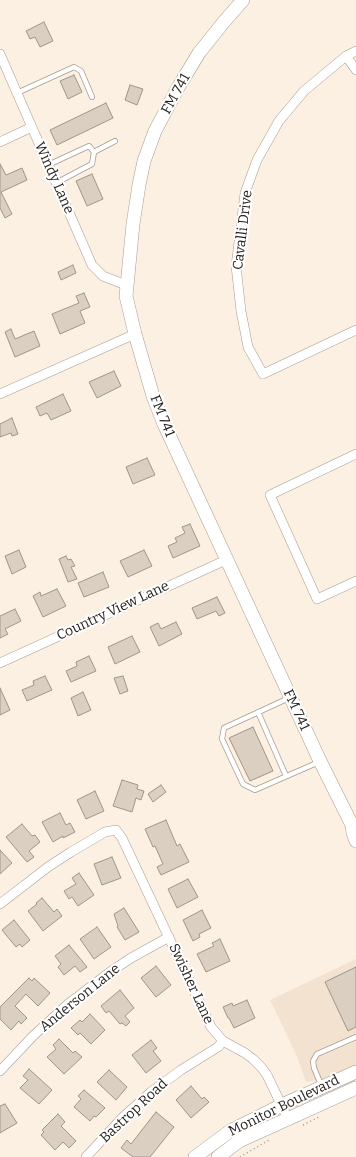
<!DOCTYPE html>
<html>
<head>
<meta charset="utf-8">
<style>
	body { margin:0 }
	canvas { display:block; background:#fcf0e3 }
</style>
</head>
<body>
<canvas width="356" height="1157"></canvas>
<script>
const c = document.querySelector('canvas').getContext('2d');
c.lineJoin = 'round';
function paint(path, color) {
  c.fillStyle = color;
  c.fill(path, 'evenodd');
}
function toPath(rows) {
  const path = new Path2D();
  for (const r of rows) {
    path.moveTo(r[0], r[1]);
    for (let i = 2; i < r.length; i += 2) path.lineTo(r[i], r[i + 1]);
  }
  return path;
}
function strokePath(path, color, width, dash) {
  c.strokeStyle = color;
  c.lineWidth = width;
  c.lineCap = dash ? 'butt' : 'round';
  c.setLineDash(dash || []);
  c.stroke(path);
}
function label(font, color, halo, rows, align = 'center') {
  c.font = font + ' Bitter,serif';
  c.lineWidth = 4;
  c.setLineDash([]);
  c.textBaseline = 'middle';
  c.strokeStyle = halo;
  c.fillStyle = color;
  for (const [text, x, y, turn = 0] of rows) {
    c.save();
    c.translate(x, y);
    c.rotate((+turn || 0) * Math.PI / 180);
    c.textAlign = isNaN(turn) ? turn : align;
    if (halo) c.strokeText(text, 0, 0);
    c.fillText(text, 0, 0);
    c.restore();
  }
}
const built = toPath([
	[356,959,356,1066,327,1078,306,1082,296,1054,270,1000]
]);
const building = toPath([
	[44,22,53,41,40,47,35,37,30,39,26,31,44,22],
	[74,75,82,92,68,99,60,81,74,75],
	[130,85,143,89,137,105,125,100,130,85],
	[106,103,113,118,57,145,50,130,106,103],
	[0,164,6,175,22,168,27,180,1,192,12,214,5,218,0,208,0,164],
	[92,174,103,199,87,206,76,181,92,174],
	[73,265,76,273,61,280,58,272,73,265],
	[84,293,90,307,80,311,85,323,60,334,52,314,79,303,76,296,84,293],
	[11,329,15,339,34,331,40,346,15,357,5,332,11,329],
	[114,371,121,386,97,398,89,382,114,371],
	[63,394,71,411,51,420,47,413,40,416,36,407,63,394],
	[12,418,18,434,12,436,11,433,0,437,0,424,12,418],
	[147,458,155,475,133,484,126,467,147,458],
	[190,524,200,546,173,558,168,546,177,542,175,538,185,533,182,527,190,524],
	[19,550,26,567,12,574,5,556,19,550],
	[144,550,152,566,128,577,120,561,144,550],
	[66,556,68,560,71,559,75,566,71,567,77,579,68,582,59,559,66,556],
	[103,572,109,587,84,597,78,583,103,572],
	[57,589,66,606,43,617,33,596,40,592,41,596,57,589],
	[217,597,225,613,219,616,216,611,197,619,192,608,217,597],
	[15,609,21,621,5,629,8,634,0,638,0,616,15,609],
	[176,622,182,634,159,646,150,627,158,623,161,629,176,622],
	[132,636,140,652,115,664,108,647,132,636],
	[89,656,96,671,71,682,66,671,77,666,76,662,89,656],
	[45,676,52,690,27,701,22,690,34,685,33,681,45,676],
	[123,676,128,691,120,694,114,678,123,676],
	[0,688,10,710,0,715,0,688],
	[83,692,91,710,78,716,71,698,83,692],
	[253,727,273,771,250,781,229,738,253,727],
	[122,780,138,785,137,789,144,791,141,800,136,798,132,812,113,806,122,780],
	[161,785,166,792,153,802,148,794,161,785],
	[95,791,104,811,86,819,77,800,95,791],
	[60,813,66,825,70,823,75,832,63,838,63,836,53,842,42,822,60,813],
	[166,820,177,846,180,844,189,862,161,875,157,867,163,864,155,846,153,847,145,829,166,820],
	[22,824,32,836,35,835,40,842,29,851,34,857,27,862,6,837,22,824],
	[0,850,12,863,0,874,0,850],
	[112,857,121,878,102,885,94,864,112,857],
	[79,873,94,895,78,906,72,897,69,899,64,891,76,884,72,878,79,873],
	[188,879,198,897,177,908,168,889,188,879],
	[42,898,54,912,57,909,62,916,43,931,28,911,37,904,36,903,42,898],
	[124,908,139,932,125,940,117,927,118,926,114,914,124,908],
	[202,910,211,928,199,934,200,937,193,941,183,920,202,910],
	[14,920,30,940,22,947,20,944,16,947,2,930,14,920],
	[97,927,111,947,94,959,80,939,97,927],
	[220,939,230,961,206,972,197,954,214,946,212,943,220,939],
	[69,945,87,967,80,972,75,966,64,975,58,967,61,964,55,956,69,945],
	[156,966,171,985,156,997,141,978,156,966],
	[356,967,356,1027,348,1031,325,982,356,967],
	[29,978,32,981,34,978,50,993,38,1006,26,994,15,1006,27,1018,21,1024,19,1021,11,1030,0,1019,0,1007,29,978],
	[120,990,134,1008,125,1016,130,1022,126,1026,122,1023,120,1024,109,1011,106,1013,101,1006,120,990],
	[247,1000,255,1018,234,1028,229,1018,228,1018,223,1007,232,1003,233,1006,247,1000],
	[90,1014,105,1030,91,1044,80,1033,78,1035,71,1028,80,1020,82,1022,90,1014],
	[59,1039,73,1053,75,1051,82,1057,64,1074,47,1057,56,1049,53,1045,59,1039],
	[151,1040,157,1048,153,1051,161,1061,146,1073,132,1055,151,1040],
	[29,1069,52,1090,39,1104,20,1088,28,1080,23,1076,29,1069],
	[109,1070,127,1087,116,1100,97,1082,109,1070],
	[191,1086,202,1099,204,1097,209,1102,191,1118,176,1100,191,1086],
	[84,1090,105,1108,96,1117,94,1116,90,1121,74,1107,81,1099,78,1096,84,1090],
	[5,1104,17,1123,0,1133,0,1106,5,1104],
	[156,1112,174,1127,150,1157,133,1157,121,1148,127,1140,131,1144,156,1112],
	[58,1114,65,1122,61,1126,76,1141,69,1148,63,1142,55,1150,41,1135,44,1132,42,1130,58,1114]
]);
const path = toPath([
	[303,1125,319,1117],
	[240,1157,269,1140]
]);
const lane = toPath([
	[17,93,74,67,81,71,92,97],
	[94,152,115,141],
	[48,165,89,146,94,152,92,164,56,183],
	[289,698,224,728,222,739,243,784,255,790,319,762],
	[258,712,286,776],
	[322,1087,314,1068,313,1061,317,1054,356,1037]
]);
const street = toPath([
	[356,51,346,56,304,91,279,121,257,160,245,193,236,266,241,311,248,347,263,374,356,330],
	[0,54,92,265,103,276,126,285],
	[346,56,356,70],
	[0,142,32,127],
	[0,394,135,334],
	[356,454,270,495,317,599,356,581],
	[0,663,226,560],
	[0,904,48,867,71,852,105,832,116,830,122,838,211,1027,223,1041,245,1053,253,1059,261,1067,267,1075,288,1119],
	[0,1071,33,1036,68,1004,110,972,131,958,169,937],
	[86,1157,123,1117,151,1092,181,1070,218,1047,223,1041]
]);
const secondary = toPath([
	[243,0,223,23,199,53,179,86,155,131,144,161,139,185,133,224,126,296,135,334,153,396,164,424,320,761,352,825,353,833,356,841],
	[195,1157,230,1131,282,1105,356,1072],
	[218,1157,239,1141,356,1088]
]);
const streetNames = [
	["FM 741",176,94,-61],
	["Windy Lane",54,178,66],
	["Cavalli Drive",243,230,-83],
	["FM 741",162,416,68],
	["Country View Lane",113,611,-25],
	["FM 741",296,710,65],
	["Swisher Lane",191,984,65],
	["Anderson Lane",80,998,-39],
	["Monitor Boulevard",284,1106,-26],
	["Bastrop Road",134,1111,-43]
];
paint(built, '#f3e2cf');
paint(building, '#dacfc1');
strokePath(building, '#a09588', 1);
strokePath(lane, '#a79c8f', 6);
strokePath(street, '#a79c8f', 10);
strokePath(secondary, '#a79c8f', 14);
strokePath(path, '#a0978e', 1.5, [1, 3]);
strokePath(lane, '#fff', 4.5);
strokePath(street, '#fff', 9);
strokePath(secondary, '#fff', 13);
label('14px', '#27221d', '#fff', streetNames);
</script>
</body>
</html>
